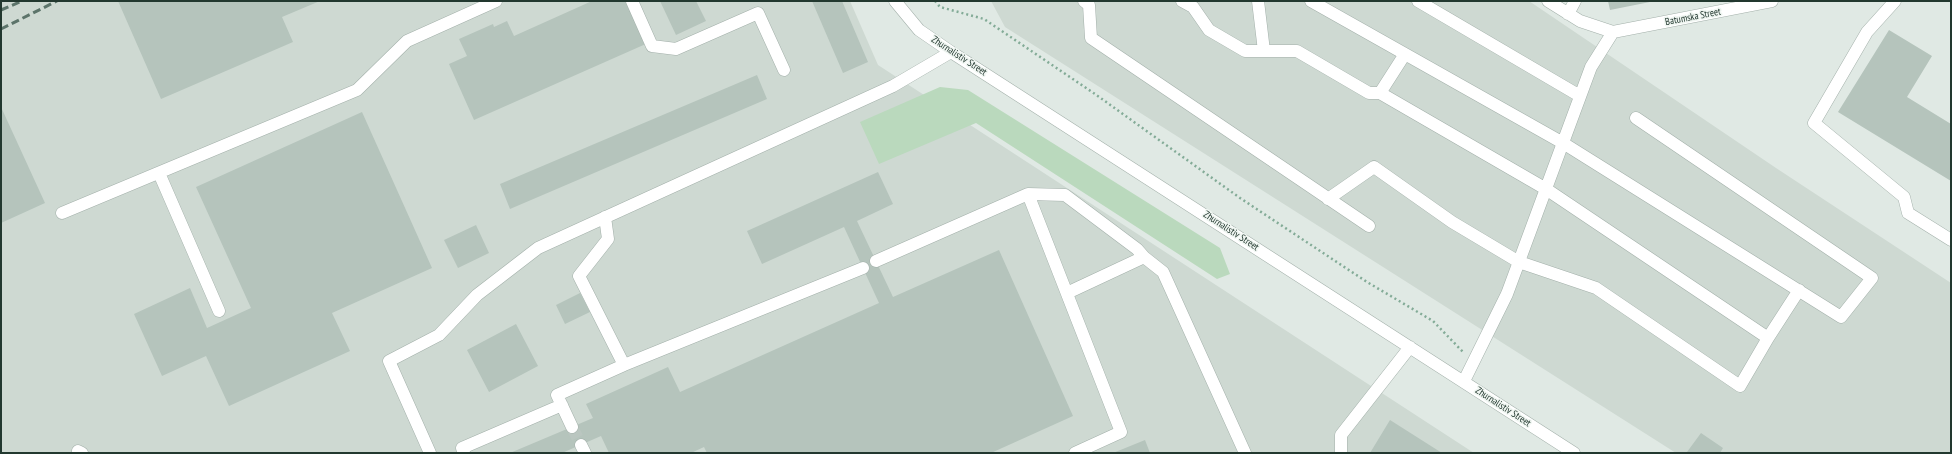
<!DOCTYPE html>
<html>
<head>
<meta charset="utf-8">
<style>
	body { margin:0 }
	#map { position:relative; width:1952px; height:454px; overflow:hidden; background:#e0e9e4; font-family:"PT Sans Narrow",sans-serif }
	canvas { display:block }
	.frame { position:absolute; inset:0; border:2px solid #22382f; pointer-events:none }
</style>
</head>
<body>
<div id="map">
<canvas width="1952" height="454"></canvas>
<div class="frame"></div>
</div>
<script>
const c = document.querySelector('canvas').getContext('2d');
c.lineJoin = 'round';
function paint(path, color) {
  c.fillStyle = color;
  c.fill(path, 'evenodd');
}
function toPath(rows) {
  const path = new Path2D();
  for (const r of rows) {
    path.moveTo(r[0], r[1]);
    for (let i = 2; i < r.length; i += 2) path.lineTo(r[i], r[i + 1]);
  }
  return path;
}
function strokePath(path, color, width, dash) {
  c.strokeStyle = color;
  c.lineWidth = width;
  c.lineCap = dash ? 'butt' : 'round';
  c.setLineDash(dash || []);
  c.stroke(path);
}
function label(font, color, halo, rows, align = 'center') {
  c.font = font + ' "PT Sans Narrow",sans-serif';
  c.lineWidth = 3;
  c.setLineDash([]);
  c.textBaseline = 'middle';
  c.strokeStyle = halo;
  c.fillStyle = color;
  for (const [text, x, y, turn = 0] of rows) {
    c.save();
    c.translate(x, y);
    c.rotate((+turn || 0) * Math.PI / 180);
    c.textAlign = isNaN(turn) ? turn : align;
    if (halo) c.strokeText(text, 0, 0);
    c.fillText(text, 0, 0);
    c.restore();
  }
}
const built = toPath([
	[1,1,850,1,878,65,1474,453,1,453],
	[991,1,1529,1,1776,168,1951,283,1951,453,1676,453,1005,27]
]);
const green = toPath([
	[940,87,968,90,1220,248,1230,274,1217,279,976,123,879,164,860,122]
]);
const building = toPath([
	[118,1,320,1,282,17,293,42,161,99],
	[592,1,629,1,648,43,474,120,449,64,467,56,459,39,493,24,494,27,507,21,514,36],
	[660,1,696,1,706,21,676,35],
	[812,1,842,1,868,62,843,73],
	[1608,1,1650,1,1650,2,1610,10],
	[1889,30,1932,56,1907,97,1951,124,1951,181,1838,112],
	[757,75,767,99,510,209,500,184],
	[1,107,45,203,1,223],
	[362,112,432,268,332,313,350,351,229,406,206,356,162,376,134,314,190,288,207,328,251,308,196,187],
	[878,172,893,204,857,221,893,297,999,250,1073,416,991,453,707,453,704,447,691,453,609,453,601,436,562,453,510,453,593,418,586,404,668,367,680,392,879,303,844,227,762,264,747,231],
	[476,225,489,253,458,268,444,240],
	[580,293,590,312,565,324,556,305],
	[516,324,538,366,489,392,467,350],
	[1390,420,1442,453,1370,453],
	[1701,433,1723,448,1720,453,1687,452],
	[1145,440,1150,453,1113,453]
]);
const minorTunnel = toPath([
	[572,427,581,445]
]);
const path = toPath([
	[935,1,940,7,984,19,1095,94,1240,198,1367,282,1433,321,1463,352]
]);
const minor = toPath([
	[632,1,652,46,676,49,758,13,784,70],
	[895,1,919,30,951,52,1574,453],
	[1084,1,1089,5,1091,38,1369,226],
	[1182,1,1193,7,1209,30,1245,51,1297,51,1369,93,1380,93,1546,189,1768,338,1799,290],
	[1258,1,1264,51],
	[1311,1,1563,143,1841,317,1872,278,1636,118],
	[1418,1,1580,96],
	[1548,1,1580,21,1613,32,1772,1],
	[1895,1,1867,32,1814,123,1904,197,1908,213,1951,240],
	[1568,14,1575,1],
	[1380,93,1405,54],
	[159,173,219,311],
	[1028,194,1121,432,1075,453],
	[1328,199,1374,167,1452,222,1519,262,1596,288,1740,386,1768,338],
	[62,213,357,90,407,41,496,1],
	[605,217,608,239,579,276,624,365],
	[876,261,1028,194,1065,195,1137,249,1144,257,1163,272,1245,453],
	[1067,293,1144,257],
	[1464,381,1507,294,1591,67,1613,32],
	[572,427,557,395,624,365,863,268],
	[581,445,585,453],
	[78,451,82,453],
	[430,453,389,361,439,335,477,295,538,248,893,86,951,52],
	[464,453,462,448,562,405],
	[1341,453,1341,435,1410,347]
]);
const rail = toPath([
	[1,10,22,1],
	[1,29,57,1]
]);
const streetNames = [
	["Batumska Street",1693,17,-11],
	["Zhurnalistiv Street",959,56,33],
	["Zhurnalistiv Street",1231,231,33],
	["Zhurnalistiv Street",1503,407,33]
];
paint(built, '#ced9d2');
paint(green, '#bad9bd');
paint(building, '#b5c4bc');
strokePath(minorTunnel, '#bac6c0', 12, [12, 6]);
strokePath(minor, '#a3b0aa', 13);
strokePath(path, '#83ab97', 2.5, [2, 3]);
strokePath(minor, '#fff', 12);
strokePath(rail, '#5c746a', 3, [8, 4]);
label('10px', '#22382f', '#f0f6f2', streetNames);
</script>
</body>
</html>
